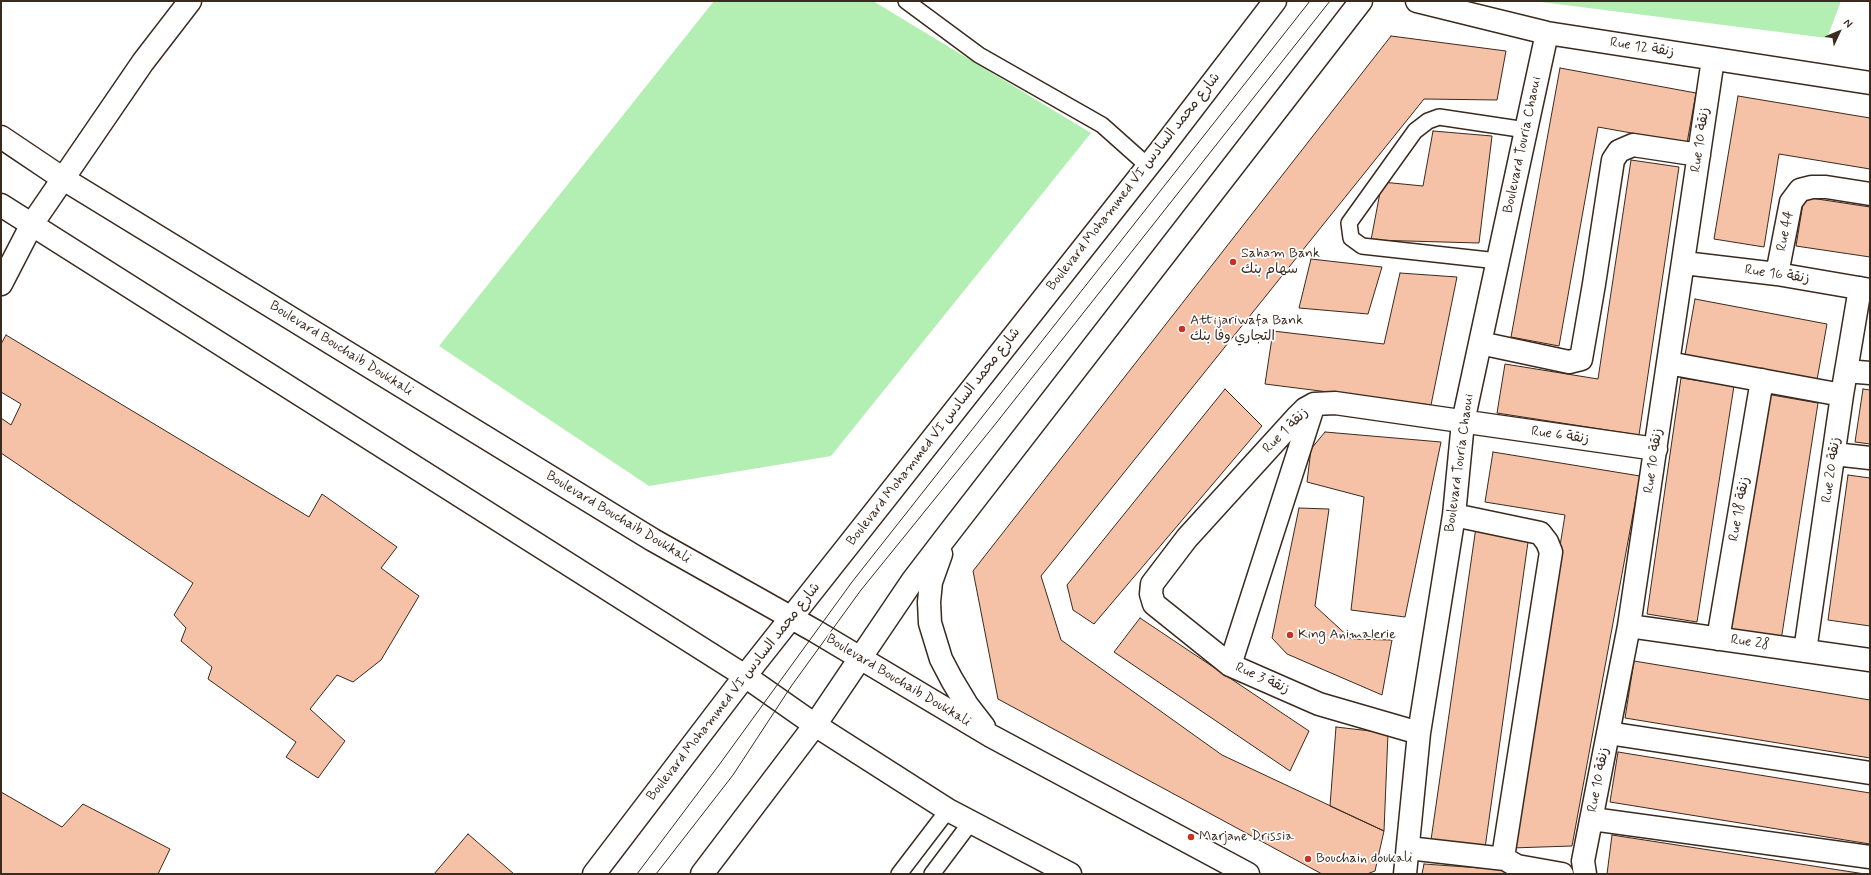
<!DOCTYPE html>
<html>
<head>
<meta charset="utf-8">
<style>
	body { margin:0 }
	#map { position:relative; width:1871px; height:875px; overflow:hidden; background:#fff; font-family:Mynerve,sans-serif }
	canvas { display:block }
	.frame { position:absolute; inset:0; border:2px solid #3b2a1e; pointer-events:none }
	.north { position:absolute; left:1819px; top:12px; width:40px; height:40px; -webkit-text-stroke:3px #fff; paint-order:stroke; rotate:46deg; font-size:11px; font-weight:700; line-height:16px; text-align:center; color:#3b2a1e }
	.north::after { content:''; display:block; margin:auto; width:14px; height:18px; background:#3b2a1e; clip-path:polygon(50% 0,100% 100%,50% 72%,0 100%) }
</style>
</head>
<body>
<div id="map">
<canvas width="1871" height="875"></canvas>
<div class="frame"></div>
<div class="north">N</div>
</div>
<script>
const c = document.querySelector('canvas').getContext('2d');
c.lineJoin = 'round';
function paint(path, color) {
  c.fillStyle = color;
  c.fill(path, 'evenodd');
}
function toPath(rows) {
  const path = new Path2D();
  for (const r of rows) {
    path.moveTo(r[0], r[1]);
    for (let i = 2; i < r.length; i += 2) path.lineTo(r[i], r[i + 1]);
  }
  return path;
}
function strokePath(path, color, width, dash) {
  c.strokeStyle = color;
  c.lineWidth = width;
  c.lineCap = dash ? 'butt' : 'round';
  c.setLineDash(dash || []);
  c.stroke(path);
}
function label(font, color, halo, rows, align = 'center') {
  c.font = font + ' Mynerve,"Playpen Sans Arabic",sans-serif';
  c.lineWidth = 3.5;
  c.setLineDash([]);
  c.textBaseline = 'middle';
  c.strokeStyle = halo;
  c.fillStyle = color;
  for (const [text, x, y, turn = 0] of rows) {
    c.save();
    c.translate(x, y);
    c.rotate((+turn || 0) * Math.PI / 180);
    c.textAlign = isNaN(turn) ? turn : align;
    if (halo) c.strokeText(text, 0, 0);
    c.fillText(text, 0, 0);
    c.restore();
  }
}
const green = toPath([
	[714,1,873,1,1091,133,831,456,649,486,439,346],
	[1533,1,1841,1,1827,38]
]);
const building = toPath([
	[1391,36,1506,51,1497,100,1424,99,1041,576,1061,640,1222,755,1384,831,1375,871,1367,874,1322,874,998,699,973,571,1391,36],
	[1560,68,1696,93,1687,143,1598,127,1559,346,1511,337,1560,68],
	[1738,96,1870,118,1870,169,1779,154,1764,247,1714,239,1738,96],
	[1433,131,1492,136,1479,243,1371,240,1382,182,1423,186,1433,131],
	[1631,160,1679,167,1639,435,1497,413,1505,364,1598,379,1631,160],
	[1804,197,1870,207,1870,257,1796,246,1804,197],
	[1311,259,1382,267,1368,314,1299,308,1311,259],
	[1400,273,1457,277,1431,405,1265,384,1273,331,1384,344,1400,273],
	[1695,299,1827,324,1817,380,1685,355,1695,299],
	[6,335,309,517,322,494,397,547,381,568,419,596,381,660,353,682,337,675,310,709,345,741,318,778,286,757,296,742,208,679,212,667,181,641,186,628,174,615,193,583,1,453,1,418,11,425,21,404,1,392,1,344,6,335],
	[1681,378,1734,386,1697,622,1647,614,1681,378],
	[1225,389,1262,426,1094,624,1073,610,1067,585,1225,389],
	[1863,389,1870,390,1870,444,1855,442,1863,389],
	[1766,394,1818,403,1780,647,1727,639,1766,394],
	[1325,432,1441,442,1405,617,1351,610,1364,497,1307,482,1311,449,1325,432],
	[1493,452,1640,476,1572,846,1511,848,1565,515,1485,502,1493,452],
	[1848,475,1870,478,1870,626,1828,620,1848,475],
	[1299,508,1329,509,1315,606,1351,639,1392,640,1382,695,1287,654,1272,638,1299,508],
	[1476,527,1529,535,1485,848,1431,840,1476,527],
	[1140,618,1309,731,1290,771,1114,652,1140,618],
	[1634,661,1870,700,1870,758,1625,718,1634,661],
	[1336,727,1388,733,1384,831,1330,806,1336,727],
	[1618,752,1870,793,1870,844,1610,802,1618,752],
	[1,792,62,827,83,804,170,849,158,874,1,874,1,792],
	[468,834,514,874,434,874,468,834],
	[1612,835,1865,874,1607,874,1612,835],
	[1424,864,1538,872,1538,874,1422,874,1424,864]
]);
const lane = toPath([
	[906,1,979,55,1102,125,1148,166],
	[1498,261,1362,246,1351,238,1349,223,1415,131,1428,121,1439,117,1526,130],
	[899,874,948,810],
	[932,874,971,822]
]);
const street = toPath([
	[1417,1,1547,33,1870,83],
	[1684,263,1777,274,1870,290],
	[1777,274,1791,202,1800,190,1812,187,1826,187,1870,194],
	[1,284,32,224],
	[1480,343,1569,362,1581,359,1594,284,1613,160,1619,151,1633,145,1699,155],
	[1668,363,1842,395],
	[1846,371,1870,373],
	[1834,454,1870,458],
	[1454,515,1540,533,1547,542,1551,552,1504,851,1505,859,1517,866,1562,874],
	[1629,626,1870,660],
	[1718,639,1762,380],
	[1805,651,1842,395,1860,288],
	[1230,665,1314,404],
	[1419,733,1319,704,1230,665,1154,604,1151,594,1152,584,1187,538,1298,416,1305,409,1314,404,1335,403,1656,449],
	[1608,733,1870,773],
	[1592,819,1870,857],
	[1408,848,1505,859],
	[1405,874,1419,733,1454,515,1463,422,1547,33],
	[1585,874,1583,861,1629,626,1713,59]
]);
const secondary = toPath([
	[32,224,143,62,190,1]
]);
const primary = toPath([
	[1,137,62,178,653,540,815,631,991,736,1248,874],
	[1,205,745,676,815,725,948,810,1070,874],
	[941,554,931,582,929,602,930,623,941,659,952,680,967,705,984,727],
	[594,874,745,676,1160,151,1275,1],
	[702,874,815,725,913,580,949,533,1361,1]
]);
const tram = toPath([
	[637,874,719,765,852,582,1310,1],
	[656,874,733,775,792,685,861,590,993,427,1330,1]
]);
const markers = [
	[1233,262,4,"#c8321e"],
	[1182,329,4,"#c8321e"],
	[1290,635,4,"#c8321e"],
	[1191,837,4,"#c8321e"],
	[1308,859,4,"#c8321e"]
];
const streetNames = [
	["Rue 12 زنقة",1642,48,9],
	["Rue 10 زنقة",1701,140,-82],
	["Boulevard Touria Chaoui",1523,145,-78],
	["Boulevard Mohammed VI شارع محمد السادس",1134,182,-52],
	["Rue 44",1786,231,-79],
	["Rue 16 زنقة",1777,275,8],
	["Boulevard Bouchaib Doukkali",341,349,32],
	["Rue 1 زنقة",1286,431,-45],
	["Rue 6 زنقة",1560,436,8],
	["Boulevard Mohammed VI شارع محمد السادس",934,437,-52],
	["Rue 10 زنقة",1654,461,-82],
	["Boulevard Touria Chaoui",1460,463,-82],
	["Rue 20 زنقة",1832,470,-82],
	["Rue 18 زنقة",1740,509,-80],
	["Boulevard Bouchaib Doukkali",618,518,31],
	["Rue 28",1750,643,8],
	["Rue 3 زنقة",1262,679,24],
	["Boulevard Bouchaib Doukkali",898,681,31],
	["Boulevard Mohammed VI شارع محمد السادس",734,692,-52],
	["Rue 10 زنقة",1599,780,-79]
];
const poiNames = [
	["Saham Bank",1241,254],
	["سهام بنك",1241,270],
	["Attijariwafa Bank",1190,321],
	["التجاري وفا بنك",1190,337],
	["King Animalerie",1298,635],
	["Marjane Drissia",1199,837],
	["Bouchain doukali",1316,859]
];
paint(green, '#b3eeb2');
paint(building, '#f5c1a7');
strokePath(building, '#3b2a1e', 1);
strokePath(lane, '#3b2a1e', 18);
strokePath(street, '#3b2a1e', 25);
strokePath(secondary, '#3b2a1e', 25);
strokePath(primary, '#3b2a1e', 25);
strokePath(lane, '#fff', 15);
strokePath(street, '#fff', 22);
strokePath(secondary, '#fff', 22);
strokePath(primary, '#fff', 22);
strokePath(tram, '#3b2a1e', 1);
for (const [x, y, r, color] of markers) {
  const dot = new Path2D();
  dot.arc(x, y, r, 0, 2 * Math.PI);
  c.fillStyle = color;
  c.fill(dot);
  strokePath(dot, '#fff', 1.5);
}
label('14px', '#3b2a1e', '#fff', streetNames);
label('14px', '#3b2a1e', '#fff', poiNames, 'left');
</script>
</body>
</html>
